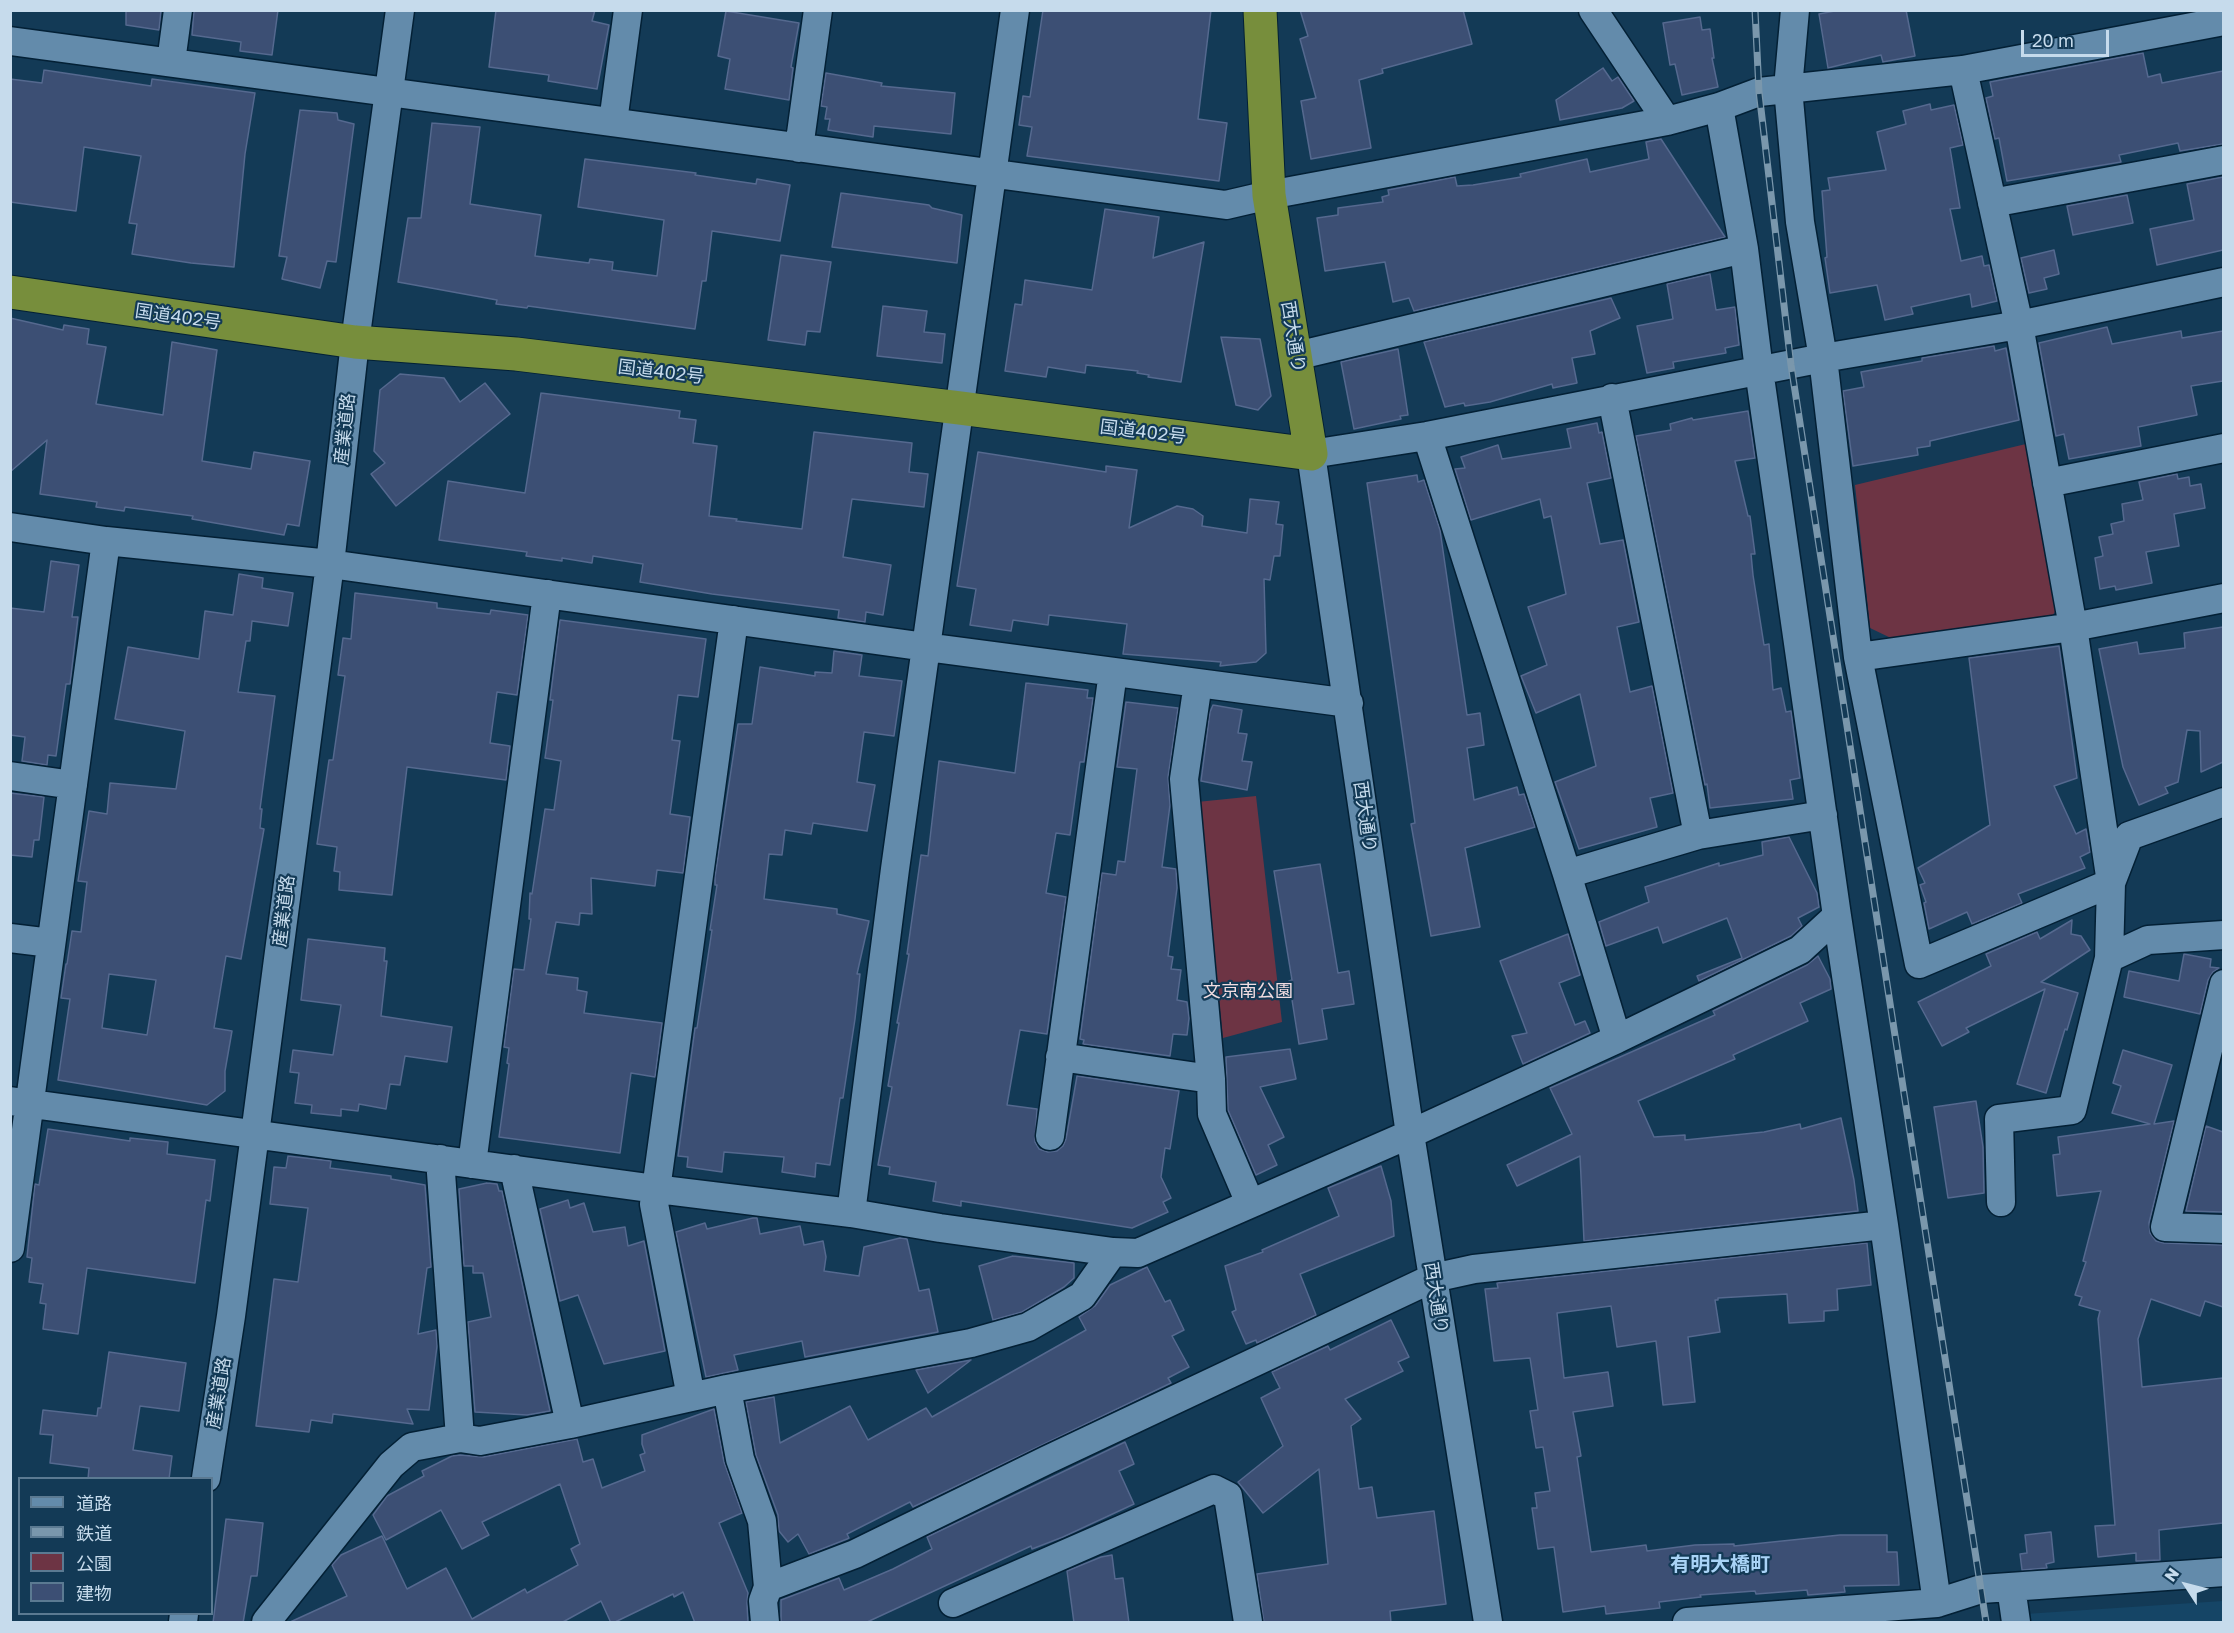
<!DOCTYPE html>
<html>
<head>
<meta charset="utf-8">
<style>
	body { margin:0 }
	#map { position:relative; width:2234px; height:1633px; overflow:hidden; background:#133a56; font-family:"Golos Text","Noto Sans JP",sans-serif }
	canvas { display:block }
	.frame { position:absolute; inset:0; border:12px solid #c6dbec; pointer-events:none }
	.legend { position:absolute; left:18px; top:1477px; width:195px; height:138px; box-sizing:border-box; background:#133a56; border:2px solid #5b7a92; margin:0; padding:8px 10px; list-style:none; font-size:18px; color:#c6dbec }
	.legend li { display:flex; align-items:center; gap:12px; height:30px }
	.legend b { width:30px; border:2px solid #5b7a92 }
	.north { position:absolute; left:2156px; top:1555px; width:60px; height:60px; -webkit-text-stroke:4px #133a56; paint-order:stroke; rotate:306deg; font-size:16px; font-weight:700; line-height:24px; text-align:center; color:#c6dbec }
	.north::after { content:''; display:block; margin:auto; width:21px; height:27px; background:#c6dbec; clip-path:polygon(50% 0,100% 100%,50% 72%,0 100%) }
	.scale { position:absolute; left:2021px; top:30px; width:88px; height:27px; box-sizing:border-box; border:3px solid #c6dbec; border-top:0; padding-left:8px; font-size:18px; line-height:21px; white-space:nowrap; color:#c6dbec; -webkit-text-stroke:4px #133a56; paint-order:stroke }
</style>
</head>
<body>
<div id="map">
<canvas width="2234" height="1633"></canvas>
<div class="frame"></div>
<ul class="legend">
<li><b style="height:8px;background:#638bab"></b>道路</li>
<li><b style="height:8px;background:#7a97ac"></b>鉄道</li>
<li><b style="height:16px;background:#6d3444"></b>公園</li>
<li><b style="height:16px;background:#3c4f74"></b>建物</li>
</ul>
<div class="north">N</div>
<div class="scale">20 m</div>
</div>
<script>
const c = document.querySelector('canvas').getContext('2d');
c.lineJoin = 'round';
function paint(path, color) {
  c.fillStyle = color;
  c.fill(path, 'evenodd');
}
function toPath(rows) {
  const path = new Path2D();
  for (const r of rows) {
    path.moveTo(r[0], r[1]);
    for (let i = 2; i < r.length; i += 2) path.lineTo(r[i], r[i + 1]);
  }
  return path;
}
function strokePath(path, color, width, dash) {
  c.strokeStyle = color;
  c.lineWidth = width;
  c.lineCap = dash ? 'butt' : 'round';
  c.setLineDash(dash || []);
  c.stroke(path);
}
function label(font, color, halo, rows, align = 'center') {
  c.font = font + ' "Golos Text","Noto Sans JP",sans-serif';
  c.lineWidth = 4.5;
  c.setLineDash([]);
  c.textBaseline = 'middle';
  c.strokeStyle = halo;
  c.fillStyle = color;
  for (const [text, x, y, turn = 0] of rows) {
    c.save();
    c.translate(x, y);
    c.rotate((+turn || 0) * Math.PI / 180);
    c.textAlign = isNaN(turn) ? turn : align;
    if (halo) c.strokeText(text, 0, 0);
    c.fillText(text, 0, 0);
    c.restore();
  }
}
const built = toPath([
	[2223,1601,2223,1622,2027,1622,2025,1614]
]);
const green = toPath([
	[2030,443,2058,608,2052,616,1893,639,1870,628,1855,485],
	[1256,796,1282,1022,1223,1038,1197,802]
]);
const building = toPath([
	[126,10,161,10,159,30,126,25,126,10],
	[194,10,278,10,272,55,240,51,241,42,192,35,194,10],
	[496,10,595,10,592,21,609,25,597,89,548,81,549,75,489,67,496,10],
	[1043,10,1211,10,1198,119,1227,123,1219,181,1027,156,1032,127,1019,125,1023,96,1030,97,1043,10],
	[1300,10,1463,10,1472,44,1382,69,1383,73,1359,80,1371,148,1311,159,1301,101,1316,98,1300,39,1308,36,1300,10],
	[1840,10,1906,10,1915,56,1883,62,1881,55,1828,68,1819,14,1840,10],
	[726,11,799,23,791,67,793,68,789,100,725,89,730,59,718,56,726,11],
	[1700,17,1702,30,1710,29,1714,58,1712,58,1718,87,1682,95,1675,64,1670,65,1663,23,1700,17],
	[2143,53,2148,77,2160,74,2162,83,2223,71,2223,144,2180,151,2178,143,2119,155,2121,162,2007,181,1999,138,1995,139,1986,98,1993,96,1990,82,2143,53],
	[1603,68,1612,81,1618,77,1634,101,1622,108,1560,120,1556,100,1603,68],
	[44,70,151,86,152,79,255,93,245,154,234,267,191,263,132,254,137,224,129,223,141,156,84,147,76,211,10,202,10,79,42,83,44,70],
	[826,73,882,83,881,86,955,93,951,134,874,126,873,137,828,130,830,119,825,119,827,107,821,106,826,73],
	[1930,104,1931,110,1954,105,1963,145,1950,148,1960,208,1950,209,1961,261,1982,256,1984,266,1989,265,1997,301,1972,307,1970,294,1911,307,1913,314,1885,320,1877,285,1830,293,1825,258,1827,257,1822,191,1830,190,1828,178,1886,170,1877,132,1906,124,1903,111,1930,104],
	[300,110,337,113,338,120,354,124,336,262,327,261,320,288,282,279,287,257,279,256,300,110],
	[432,123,480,127,470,204,541,215,535,256,589,263,590,259,613,262,612,270,657,276,664,220,578,207,585,159,696,173,695,175,756,184,757,179,790,185,780,241,712,231,706,281,702,281,695,329,528,306,527,308,496,304,497,300,398,282,408,218,421,218,432,123],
	[1661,139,1725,237,1414,311,1409,298,1393,302,1385,262,1325,271,1317,218,1338,215,1338,208,1383,202,1382,197,1389,195,1388,190,1455,177,1457,186,1473,185,1521,177,1520,174,1587,159,1590,172,1649,159,1646,142,1661,139],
	[2223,177,2223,250,2157,265,2150,229,2194,220,2187,184,2223,177],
	[841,193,929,205,932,208,962,215,957,263,832,247,841,193],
	[2127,195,2133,223,2073,235,2067,206,2127,195],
	[1105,209,1159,217,1153,258,1204,242,1181,382,1148,377,1149,375,1137,373,1138,371,1086,365,1085,373,1048,367,1046,377,1005,371,1015,304,1022,305,1025,280,1092,290,1105,209],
	[2054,250,2059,274,2044,278,2047,289,2029,293,2021,258,2054,250],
	[781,255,831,262,820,332,807,331,805,345,768,340,781,255],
	[1710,274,1716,310,1735,307,1739,345,1725,348,1726,353,1673,362,1674,368,1647,373,1637,326,1673,319,1667,284,1710,274],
	[1611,298,1620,318,1590,331,1595,354,1572,358,1577,383,1553,388,1552,384,1490,402,1465,406,1464,403,1445,407,1424,342,1611,298],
	[883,306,927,311,924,332,945,334,942,363,877,356,883,306],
	[10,318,63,330,64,325,89,329,87,344,106,347,96,404,163,415,172,342,217,350,202,461,251,469,254,452,310,461,299,526,287,524,284,535,192,519,193,516,125,507,124,511,96,507,97,502,40,494,47,440,10,472,10,318],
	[2107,327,2112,344,2181,331,2182,338,2223,331,2223,381,2191,386,2197,415,2138,427,2141,446,2069,459,2064,434,2056,436,2039,343,2107,327],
	[1221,337,1260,339,1271,396,1258,410,1236,405,1221,337],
	[1994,346,1995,351,2006,348,2019,420,1930,441,1930,446,1917,448,1918,455,1853,466,1843,391,1864,387,1861,372,1922,361,1922,358,1994,346],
	[1398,349,1408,415,1400,416,1401,419,1354,429,1341,362,1398,349],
	[400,374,444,378,460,402,485,383,510,414,396,506,371,474,385,463,374,451,380,390,400,374],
	[541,393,680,411,679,418,696,420,693,443,717,446,709,516,737,519,736,521,802,529,814,432,912,443,909,472,928,474,924,507,852,499,843,557,891,565,883,615,866,612,865,622,838,618,839,610,712,594,640,582,643,564,593,556,592,563,562,558,562,561,526,556,527,552,439,540,448,481,525,493,541,393],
	[1748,411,1755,458,1735,461,1748,516,1750,516,1755,554,1751,554,1753,575,1764,645,1769,644,1773,690,1781,688,1786,712,1791,711,1800,778,1790,780,1793,799,1710,808,1707,784,1705,785,1636,436,1671,430,1670,424,1692,418,1693,420,1748,411],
	[1597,423,1599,433,1602,432,1611,478,1587,483,1600,544,1623,540,1639,622,1617,627,1630,692,1652,686,1673,793,1650,798,1657,827,1579,849,1555,782,1596,766,1580,694,1536,713,1521,676,1547,665,1528,607,1566,594,1551,516,1544,518,1540,499,1471,520,1455,469,1465,468,1461,457,1498,445,1502,459,1571,448,1567,429,1597,423],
	[978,452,1106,472,1106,466,1137,470,1129,528,1177,506,1193,509,1203,516,1202,526,1247,533,1250,499,1279,502,1276,524,1283,525,1280,556,1274,556,1270,580,1264,579,1266,653,1256,662,1220,666,1221,662,1123,654,1127,624,1049,615,1048,625,1013,620,1011,631,970,625,976,589,957,586,978,452],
	[2177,474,2178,479,2189,477,2190,486,2201,484,2205,508,2174,514,2179,546,2146,552,2152,583,2116,590,2115,586,2100,589,2095,558,2103,556,2099,537,2113,534,2111,524,2124,521,2122,504,2143,500,2139,482,2177,474],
	[1417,475,1418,482,1424,480,1440,530,1467,715,1480,713,1484,745,1467,748,1474,800,1517,787,1519,795,1524,794,1535,827,1465,848,1480,927,1431,936,1411,824,1415,823,1367,483,1417,475],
	[51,561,79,565,72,617,78,617,70,684,66,684,56,756,48,755,47,765,22,761,25,737,10,735,10,608,44,612,51,561],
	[239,574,263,578,262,588,293,593,288,626,252,621,250,641,246,641,238,692,275,696,260,809,262,809,260,828,264,829,241,959,226,956,214,1028,232,1031,225,1071,225,1091,207,1105,58,1080,70,999,61,998,66,964,67,964,72,931,81,932,87,882,78,881,89,811,107,814,110,783,176,789,185,731,115,719,128,647,199,659,205,611,233,615,239,574],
	[109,974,156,980,147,1035,102,1028,109,974],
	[355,593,437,603,437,608,490,614,491,610,528,615,517,695,497,692,490,743,510,746,506,780,407,767,392,895,339,890,340,872,334,871,337,847,317,844,329,760,333,760,345,676,338,675,343,638,351,639,355,593],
	[560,620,706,639,698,697,678,695,672,740,680,741,670,814,690,817,683,873,657,870,655,886,591,878,592,914,580,913,579,925,556,922,546,974,578,978,577,990,587,992,584,1013,662,1023,655,1077,631,1073,620,1153,499,1137,509,1064,507,1063,509,1048,504,1047,514,969,524,970,531,919,529,919,530,893,532,894,545,809,554,810,561,761,545,758,553,700,550,700,560,620],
	[2223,627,2223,762,2201,772,2200,731,2187,730,2178,782,2165,787,2168,793,2139,805,2123,767,2099,649,2137,642,2139,654,2185,648,2184,633,2223,627],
	[2059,646,2077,778,2054,786,2076,834,2086,829,2090,852,2080,857,2085,868,2018,894,2022,903,1972,924,1967,912,1929,929,1924,903,1926,902,1920,885,1925,883,1918,868,1990,825,1969,658,2059,646],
	[834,651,862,655,859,676,902,681,894,736,864,732,857,782,875,785,867,831,813,823,811,834,785,830,782,855,769,854,764,899,837,909,837,914,869,921,857,974,860,974,855,1019,843,1098,840,1098,830,1165,816,1163,815,1177,782,1172,784,1157,724,1152,722,1172,687,1167,688,1157,678,1156,695,1028,697,1028,712,930,710,930,717,885,715,885,715,877,738,724,752,724,760,667,815,676,815,672,832,673,834,651],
	[1026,683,1088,690,1087,698,1093,698,1084,762,1080,762,1070,835,1056,833,1046,893,1066,897,1047,1034,1020,1030,1007,1105,1037,1109,1035,1142,1039,1149,1048,1152,1057,1151,1063,1146,1066,1139,1077,1076,1179,1091,1170,1149,1165,1148,1161,1177,1171,1198,1163,1202,1168,1212,1132,1228,961,1201,961,1206,933,1201,936,1182,889,1174,890,1167,878,1165,892,1087,888,1086,899,1023,897,1023,909,954,907,954,921,855,928,856,939,761,1015,773,1026,683],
	[1126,702,1178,708,1168,777,1170,805,1162,867,1176,869,1177,888,1168,956,1173,957,1171,969,1181,970,1177,1000,1187,1002,1189,1018,1187,1035,1173,1034,1170,1056,1083,1044,1084,1040,1080,1039,1102,873,1116,875,1118,861,1125,862,1137,769,1117,767,1126,702],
	[1213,705,1242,710,1238,733,1247,734,1242,761,1252,762,1247,790,1201,781,1210,712,1213,705],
	[10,793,44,797,39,840,34,840,32,857,10,855,10,793],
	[1789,837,1817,893,1819,907,1798,918,1802,926,1791,936,1699,981,1697,976,1742,958,1727,918,1663,943,1658,927,1606,946,1599,922,1649,902,1645,887,1719,863,1719,866,1763,855,1762,842,1789,837],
	[1320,864,1338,973,1349,971,1354,1004,1322,1009,1327,1039,1299,1044,1289,981,1292,980,1274,871,1320,864],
	[2072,920,2071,934,2081,936,2090,950,2041,982,2078,993,2067,1030,2065,1029,2046,1093,2017,1084,2045,989,1966,1028,1969,1032,1942,1046,1918,1002,1991,966,1986,954,2037,932,2040,939,2072,920],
	[1568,934,1580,975,1559,983,1575,1025,1585,1021,1590,1033,1523,1064,1512,1036,1527,1033,1500,961,1568,934],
	[308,939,385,948,384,961,387,961,381,1016,452,1027,447,1062,405,1056,400,1085,390,1084,386,1109,359,1104,358,1111,341,1109,341,1116,311,1113,312,1105,295,1103,299,1073,290,1072,293,1050,333,1055,341,1005,301,1000,308,939],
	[2184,954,2211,959,2210,967,2219,968,2213,972,2208,980,2200,1014,2124,997,2129,971,2179,981,2184,954],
	[1818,956,1830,979,1831,989,1800,1003,1808,1021,1733,1055,1735,1059,1638,1101,1654,1137,1685,1135,1685,1140,1764,1132,1800,1124,1801,1129,1841,1118,1854,1180,1858,1211,1584,1241,1580,1156,1517,1186,1507,1165,1572,1134,1550,1088,1715,1015,1713,1011,1807,965,1818,956],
	[1290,1049,1296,1079,1260,1087,1284,1137,1268,1145,1277,1165,1256,1175,1228,1110,1226,1057,1290,1049],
	[2123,1050,2172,1065,2154,1124,2174,1121,2149,1223,2150,1233,2156,1241,2164,1243,2223,1245,2223,1307,2205,1301,2200,1316,2151,1299,2138,1339,2142,1387,2223,1378,2223,1523,2159,1530,2160,1560,2136,1561,2136,1553,2098,1557,2095,1526,2115,1525,2098,1319,2100,1311,2079,1305,2082,1297,2075,1295,2086,1262,2083,1261,2101,1191,2057,1196,2053,1155,2060,1154,2058,1137,2150,1124,2112,1113,2121,1086,2113,1083,2123,1050],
	[1976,1101,1983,1147,1984,1193,1948,1198,1934,1107,1976,1101],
	[2206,1126,2223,1132,2223,1212,2186,1211,2206,1126],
	[48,1129,130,1141,130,1138,168,1142,167,1154,215,1160,210,1201,206,1200,195,1283,87,1268,78,1334,43,1329,46,1304,40,1303,43,1284,29,1282,32,1258,27,1257,35,1184,39,1185,48,1129],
	[288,1156,331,1161,330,1168,391,1176,391,1179,425,1185,431,1267,427,1268,418,1334,436,1330,437,1346,429,1410,407,1409,413,1424,333,1414,332,1423,311,1420,309,1432,256,1426,274,1279,298,1282,308,1208,270,1204,274,1167,286,1168,288,1156],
	[1381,1166,1391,1201,1394,1236,1300,1274,1316,1315,1257,1343,1256,1340,1246,1344,1232,1312,1236,1310,1225,1266,1263,1252,1262,1250,1339,1216,1328,1188,1381,1166],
	[487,1183,497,1184,499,1191,502,1191,550,1411,527,1415,475,1412,468,1322,491,1317,483,1273,473,1273,473,1266,464,1266,459,1189,487,1183],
	[568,1200,570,1208,584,1203,593,1232,625,1227,628,1246,644,1241,665,1351,604,1364,578,1295,560,1301,540,1209,568,1200],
	[753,1218,757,1218,760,1234,800,1226,804,1245,823,1241,826,1257,824,1271,859,1276,864,1247,900,1238,907,1239,919,1291,929,1289,938,1332,805,1357,802,1341,734,1355,738,1370,706,1377,676,1232,705,1223,707,1229,753,1218],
	[1867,1243,1871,1285,1837,1289,1838,1310,1824,1311,1824,1321,1789,1323,1787,1294,1718,1298,1718,1300,1715,1300,1720,1332,1688,1337,1695,1402,1663,1405,1656,1341,1617,1347,1611,1306,1557,1313,1564,1378,1608,1372,1613,1406,1573,1412,1581,1456,1577,1457,1591,1552,1646,1545,1647,1551,1695,1545,1734,1544,1734,1546,1840,1535,1887,1535,1887,1552,1897,1552,1899,1585,1844,1586,1845,1592,1808,1595,1807,1590,1756,1594,1755,1591,1700,1595,1701,1597,1659,1602,1660,1608,1606,1614,1605,1606,1563,1612,1554,1547,1538,1549,1532,1508,1537,1508,1535,1493,1550,1491,1543,1447,1536,1448,1530,1411,1538,1410,1530,1358,1494,1361,1485,1289,1498,1288,1497,1283,1867,1243],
	[1013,1256,1074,1263,1074,1278,1064,1287,1022,1312,993,1320,979,1266,1013,1256],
	[1147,1267,1165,1302,1170,1300,1184,1330,1172,1336,1189,1367,1168,1378,1171,1383,913,1507,910,1502,847,1534,849,1538,847,1539,809,1554,798,1534,788,1542,779,1531,778,1515,756,1455,746,1402,774,1397,780,1443,850,1406,868,1440,926,1408,932,1417,1086,1330,1079,1317,1095,1306,1110,1285,1147,1267],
	[1391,1320,1409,1357,1398,1362,1403,1371,1345,1399,1361,1419,1351,1426,1359,1489,1372,1487,1377,1518,1434,1511,1446,1604,1390,1611,1391,1623,1264,1623,1257,1574,1328,1564,1319,1469,1263,1513,1238,1482,1283,1446,1261,1398,1280,1388,1272,1372,1328,1346,1330,1350,1391,1320],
	[109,1352,186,1363,179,1411,140,1406,133,1450,172,1456,169,1479,88,1479,89,1468,50,1463,53,1435,40,1434,43,1410,97,1416,98,1408,101,1408,109,1352],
	[971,1360,928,1393,916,1370,971,1360],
	[714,1409,724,1462,742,1513,719,1523,748,1593,747,1603,748,1623,695,1623,683,1592,674,1597,673,1594,613,1623,611,1623,601,1601,561,1623,288,1623,347,1596,332,1565,341,1555,382,1536,407,1589,446,1568,472,1619,525,1589,527,1593,578,1565,571,1549,580,1544,560,1484,482,1522,489,1535,462,1549,441,1510,386,1540,373,1515,387,1496,424,1476,422,1471,452,1456,460,1455,483,1457,577,1439,583,1462,593,1459,602,1488,645,1471,640,1455,645,1453,642,1444,642,1435,714,1409],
	[1125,1442,1134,1464,1119,1471,1134,1504,1063,1537,1032,1549,1031,1546,865,1623,781,1623,781,1600,839,1578,844,1590,893,1569,932,1549,927,1537,1125,1442],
	[226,1519,263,1523,257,1576,251,1576,243,1623,213,1623,226,1519],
	[2051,1532,2054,1562,2046,1564,2047,1568,2022,1570,2020,1554,2027,1553,2025,1535,2051,1532],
	[1112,1555,1115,1579,1123,1578,1129,1623,1074,1623,1067,1571,1101,1557,1112,1555]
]);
const minor = toPath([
	[1593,10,1667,121],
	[1795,10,1788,88,1800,222,1823,358,1858,657,1919,964,2111,883,2129,836,2224,802],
	[10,41,1226,205,1269,195,1667,121,1719,107,1759,92,1963,70,2224,21],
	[171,62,178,10],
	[1963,70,2019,325,2073,627,2111,883,2109,958,2148,940,2224,935],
	[1719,107,1744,249,1759,370,1837,916,1884,1225,1937,1603],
	[613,122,628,10],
	[799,148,818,10],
	[1992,203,2224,160],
	[1296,356,1744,249],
	[1612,398,1698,835],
	[1427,436,1567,874,1617,1039],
	[2047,483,2224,448],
	[10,527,106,541,330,564,926,647,1349,703],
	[1858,657,2073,627,2224,598],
	[1198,683,1184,779,1211,1079,1212,1114,1250,1203],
	[10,776,73,785],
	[1567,874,1698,835,1823,815],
	[10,938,51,943],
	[2224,984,2165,1227,2224,1229],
	[1060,1057,1211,1079],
	[10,1101,656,1189,851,1213,940,1228,1113,1252,1138,1253,1410,1134,1617,1039,1800,950,1837,916],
	[1050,1136,1113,672],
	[440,1159,460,1438],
	[472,1164,547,594],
	[514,1169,570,1424],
	[2001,1202,1999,1119,2072,1110,2109,958],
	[851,1213,895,869,1015,10],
	[10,1248,106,541],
	[727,1389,740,1459,762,1521,768,1587,763,1601,765,1622],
	[691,1397,654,1204,734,620],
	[206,1478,231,1316,255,1134,330,564,355,342,400,10],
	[768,1587,855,1554,1047,1460,1433,1278,1474,1269,1884,1225],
	[2011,1587,2016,1622],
	[953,1603,1214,1489,1228,1496,1248,1622],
	[183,1622,184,1614],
	[266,1622,391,1465,412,1447,460,1438,480,1441,570,1424,727,1389,971,1343,1028,1327,1082,1296,1113,1252],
	[1488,1622,1410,1134,1311,454,1427,436,1823,358,2019,325,2224,282],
	[1687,1622,1937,1603,1981,1589,2224,1572]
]);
const highway = toPath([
	[10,292,355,342,516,354,960,408,1311,454,1269,195,1260,10]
]);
const rail = toPath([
	[1755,10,1759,92,1791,365,1986,1622]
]);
const streetNames = [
	["国道402号",178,317,8],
	["西大通り",1293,337,81],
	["国道402号",661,372,7],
	["産業道路",345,429,-84],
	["国道402号",1143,432,7],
	["西大通り",1365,817,82],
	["産業道路",284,911,-83],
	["西大通り",1436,1298,81],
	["産業道路",219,1393,-81]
];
const parkNames = [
	["文京南公園",1248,991]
];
const neighbourhoodNames = [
	["有明大橋町",1720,1565]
];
paint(built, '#154566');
paint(green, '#6d3444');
paint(building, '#3c4f74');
strokePath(building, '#55698f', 1.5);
strokePath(minor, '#032035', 31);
strokePath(highway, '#032035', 35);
strokePath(minor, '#638bab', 28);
strokePath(highway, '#778e3c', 33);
strokePath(rail, '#7a97ac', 7);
strokePath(rail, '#133a56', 4.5, [14]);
label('18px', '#c6dbec', '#133a56', streetNames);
label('18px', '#f1dce0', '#133a56', parkNames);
label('bold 20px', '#a9d3f6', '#133a56', neighbourhoodNames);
</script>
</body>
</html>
